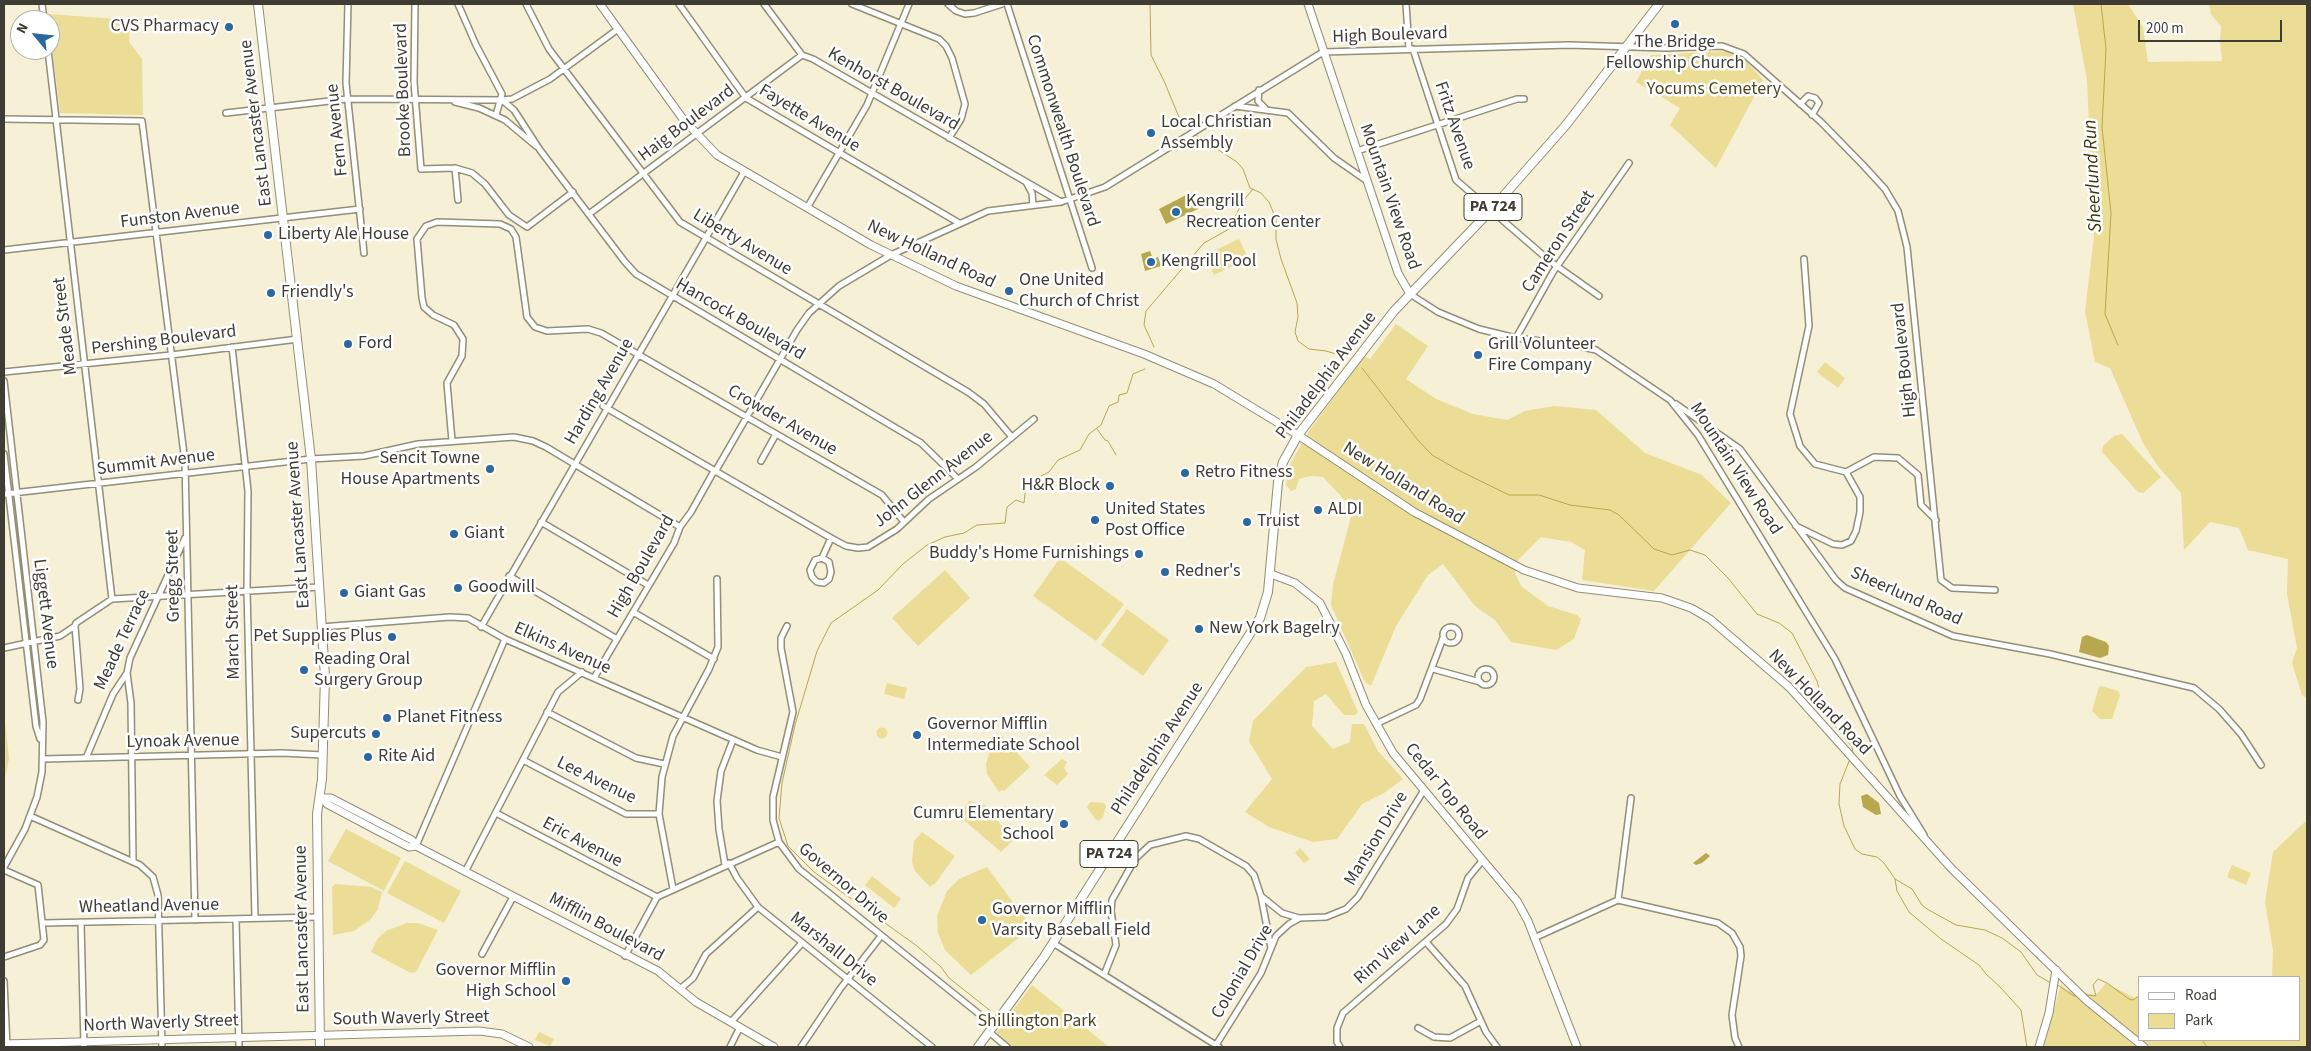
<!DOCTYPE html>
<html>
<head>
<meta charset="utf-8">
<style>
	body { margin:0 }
	#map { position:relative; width:2311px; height:1051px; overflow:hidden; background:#f5f0d6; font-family:"Source Sans 3",sans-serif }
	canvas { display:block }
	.frame { position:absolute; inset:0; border:5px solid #3f3d33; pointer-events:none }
	.legend { position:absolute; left:2138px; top:976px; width:162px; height:65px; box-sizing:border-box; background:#fff; border:1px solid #b2b1ad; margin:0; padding:6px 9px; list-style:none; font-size:15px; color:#3f3d33 }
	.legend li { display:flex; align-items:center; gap:10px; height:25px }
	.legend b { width:25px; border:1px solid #b2b1ad }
	.north { position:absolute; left:10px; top:10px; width:50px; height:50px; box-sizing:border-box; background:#fff; border:1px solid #b2b1ad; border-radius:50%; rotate:298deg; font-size:14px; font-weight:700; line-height:20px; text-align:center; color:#3f3d33 }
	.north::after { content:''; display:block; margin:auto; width:18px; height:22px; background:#2b689f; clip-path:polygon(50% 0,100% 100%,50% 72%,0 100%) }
	.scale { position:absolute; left:2138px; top:20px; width:144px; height:22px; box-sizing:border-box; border:2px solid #3f3d33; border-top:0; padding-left:6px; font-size:15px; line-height:18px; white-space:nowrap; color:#3f3d33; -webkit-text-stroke:4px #fff; paint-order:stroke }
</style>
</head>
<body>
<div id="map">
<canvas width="2311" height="1051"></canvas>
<div class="frame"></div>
<ul class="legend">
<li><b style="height:6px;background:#fff"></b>Road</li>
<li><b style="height:14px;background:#ebdd95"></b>Park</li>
</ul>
<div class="north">N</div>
<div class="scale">200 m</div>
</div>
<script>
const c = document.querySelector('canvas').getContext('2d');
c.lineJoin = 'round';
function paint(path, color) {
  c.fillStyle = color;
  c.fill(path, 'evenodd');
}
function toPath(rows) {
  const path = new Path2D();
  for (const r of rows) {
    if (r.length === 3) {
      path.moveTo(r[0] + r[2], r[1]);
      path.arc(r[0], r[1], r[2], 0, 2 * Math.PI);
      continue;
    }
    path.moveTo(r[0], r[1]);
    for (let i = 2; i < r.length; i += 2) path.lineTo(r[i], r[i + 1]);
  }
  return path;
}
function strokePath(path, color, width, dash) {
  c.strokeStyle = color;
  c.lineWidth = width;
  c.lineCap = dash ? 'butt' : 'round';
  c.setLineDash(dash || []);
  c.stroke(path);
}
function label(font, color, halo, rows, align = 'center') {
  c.font = font + ' "Source Sans 3",sans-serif';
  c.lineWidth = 5;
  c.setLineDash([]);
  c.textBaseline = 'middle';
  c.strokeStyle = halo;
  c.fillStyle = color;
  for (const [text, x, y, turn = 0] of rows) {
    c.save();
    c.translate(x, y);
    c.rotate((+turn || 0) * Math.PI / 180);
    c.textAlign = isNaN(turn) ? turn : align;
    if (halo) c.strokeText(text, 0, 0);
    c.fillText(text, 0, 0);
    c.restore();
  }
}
const green = toPath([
	[2073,4,2128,4,2143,27,2148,62,2222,61,2220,42,2221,26,2211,14,2209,4,2307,4,2307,698,2302,695,2292,663,2297,648,2287,594,2288,559,2248,550,2239,528,2210,522,2184,550,2181,493,2157,465,2143,443,2110,368,2095,362,2085,311,2094,237,2087,80],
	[48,14,130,20,129,42,142,59,143,115,60,113],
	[1727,51,1746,61,1763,80,1716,168,1670,125,1680,108,1636,82,1651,55],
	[1239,239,1248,258,1214,275,1205,255],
	[1396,324,1428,346,1406,379,1436,399,1473,414,1507,420,1525,411,1554,406,1596,410,1645,453,1702,475,1731,503,1654,591,1582,580,1585,550,1571,542,1541,537,1518,560,1515,573,1521,586,1548,606,1577,615,1581,619,1574,639,1556,650,1511,642,1495,620,1475,606,1443,564,1428,575,1396,626,1371,686,1365,682,1331,605,1333,585,1353,509,1323,477,1310,476,1299,479,1296,489,1291,491,1286,485,1289,466,1309,431,1364,356,1370,359],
	[1825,362,1845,378,1838,388,1817,372],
	[2122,434,2161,477,2143,493,2138,492,2102,452,2103,446,2114,436],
	[1060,558,1124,604,1096,641,1033,596],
	[945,570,970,598,918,646,892,618],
	[1127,609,1169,640,1143,676,1101,645],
	[1336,662,1358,712,1355,715,1344,715,1326,694,1314,701,1312,726,1333,749,1350,742,1352,724,1364,724,1378,751,1403,779,1384,793,1362,804,1337,839,1313,842,1269,827,1245,812,1272,779,1249,741,1253,721,1306,667],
	[887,683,907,688,904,699,884,694],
	[2102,686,2118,691,2120,695,2112,719,2100,719,2092,711,2099,687],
	[4,712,9,758,4,784],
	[882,733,5.5],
	[1002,736,1030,767,1004,791,1002,790,999,792,987,774,986,764,992,744],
	[1062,759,1067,762,1064,768,1068,774,1057,785,1044,775],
	[969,801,985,805,1013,840,1001,852,958,815],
	[1090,802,1104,803,1106,806,1103,817,1099,821,1095,819,1087,807],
	[2307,820,2307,1047,2044,1047,2061,984,2066,990,2096,995,2106,983,2135,998,2140,996,2140,1040,2300,1040,2300,977,2272,977,2273,950,2265,902,2273,852],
	[346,829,401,858,384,891,328,861],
	[922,832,955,856,934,885,932,884,930,887,915,871,912,862,914,841],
	[1300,848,1310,859,1304,863,1295,853],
	[405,861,461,891,444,923,387,893],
	[2232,865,2251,873,2246,885,2227,877],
	[987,867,1029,924,1029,930,971,975,945,950,938,933,937,916,947,891,959,879],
	[872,876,901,899,894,908,865,885],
	[335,884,372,887,382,892,378,909,371,919,354,931,333,935,332,887],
	[407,923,418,923,438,930,416,972,411,973,371,952,378,938,386,931],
	[1032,985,1109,1047,1007,1047,994,1036],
	[539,1032,554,1039,550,1046,535,1040]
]);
const water = toPath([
	[1190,193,1198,209,1166,224,1159,209],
	[1150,251,1153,259,1158,257,1161,266,1145,271,1141,254],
	[2087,635,2106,642,2109,646,2108,655,2100,658,2079,652,2082,637],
	[1867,794,1879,803,1881,814,1876,815,1863,807,1861,796],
	[1706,853,1710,856,1702,863,1696,865,1693,863]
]);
const stream = toPath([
	[1150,4,1151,55,1164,81,1179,117,1191,131],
	[2101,4,2106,49,2102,127,2111,213,2105,314,2118,345],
	[1194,134,1237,162,1243,169,1250,188,1261,193,1269,202,1276,219,1276,239,1281,259,1297,303,1298,317,1295,332,1298,341,1309,349,1326,351,1343,356],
	[1154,347,1144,325,1146,311,1204,243,1229,229,1243,201,1253,189],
	[1362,368,1417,439,1432,455,1460,471,1509,495,1539,495,1570,505,1610,510,1619,515,1654,549,1672,555,1690,550,1705,555,1728,578,1757,614,1779,623,1792,633,1817,681,1824,707,1837,729,1852,747,1853,753],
	[1097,429,1105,440,1108,441,1116,455],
	[1850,759,1840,784,1839,804,1844,826,1855,849,1862,854,1877,857,1884,863,1895,879,1912,889,1922,905,1927,909,1956,925,1985,930,2002,938,2021,952,2037,975,2051,983],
	[1895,879,1897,891,1909,912,1941,939,1979,965,1986,974,2000,987,2021,1010,2027,1047],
	[2056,984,2074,996,2077,996],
	[2086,995,2096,996,2093,985,2098,979,2107,983,2129,999,2133,1000,2140,995],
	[992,1012,949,978,941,967,917,946,814,872,788,846,779,818,782,783,795,725,817,651,831,623,878,590,903,564,927,545,945,537,964,533,977,525,1005,523,1007,507,1016,500,1024,503,1026,485,1032,488,1039,477,1049,472,1058,460,1080,450,1089,434,1101,425,1109,406,1118,402,1119,395,1127,393,1133,374,1145,369],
	[2202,1040,2207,1047]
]);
const street = toPath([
	[42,4,44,20],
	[348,4,346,83,364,253],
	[415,4,414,82,421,169,455,168,472,173,485,184,509,215,527,227,573,192],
	[458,4,476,45,502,94,496,115],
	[526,4,549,49,680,222,968,392,984,404,1011,436],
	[679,4,746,98,959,223],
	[764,4,802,55,813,59,1061,202],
	[852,4,939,39,946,46,952,58,965,104,961,119,949,138],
	[948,4,956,11,965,14,974,13,1002,4],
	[1007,4,1092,268],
	[1406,4,1409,49],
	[1413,49,1456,180,1551,262,1599,296],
	[48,50,112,599],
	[1259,90,1258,101,1265,108],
	[502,100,512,99,550,79,618,29],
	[455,102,479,108,505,120,536,146],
	[1800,104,1808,96,1815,98,1819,103,1812,115],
	[1235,106,1288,113,1334,158,1367,181],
	[226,113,347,99,502,100,514,110,540,150,625,262,636,274,921,443,958,479],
	[4,119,142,121,185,462,195,920],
	[1357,151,1517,99,1524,99],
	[455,168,458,200],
	[1026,182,1032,193,1033,205],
	[807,208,867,105,909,4],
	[589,214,802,55],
	[4,250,360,209],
	[1410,294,1438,312,1479,329,1516,338,1574,345,1596,350,1670,400,1698,435,1835,659,1900,796,1924,835],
	[1516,338,1553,272,1629,163],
	[232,347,248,491,247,590,255,918],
	[4,372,171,355,298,339],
	[4,381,43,722,42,772,37,797,25,829,4,867],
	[1676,404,1740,449,1836,580,1845,588,1953,636,2050,654,2194,688,2219,709,2241,734,2261,765],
	[603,406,831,538,846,546,858,548,868,547,897,529,929,499,976,467,1034,419],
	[452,441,447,383,462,356,463,339,454,325,433,315,424,307,422,298,417,239,426,226,437,222,500,224,511,229,516,237,527,317,535,327,547,331,588,329,601,333,882,495,904,522],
	[4,454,36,726,40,739],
	[761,461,776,434],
	[715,472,797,330,809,313,839,286,891,255,988,211,1061,202,1105,187,1323,52,1569,45,1667,48,1722,46,1744,54,1821,122,1863,165,1885,189,1898,211,1907,247,1941,580,1952,588,1995,590],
	[1846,472,1874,457,1898,458,1918,475,1921,505,1936,520],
	[4,494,311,459,364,456,418,444,514,437,533,441,546,447,680,527],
	[541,522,648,585],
	[1796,526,1833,544,1842,545,1851,541,1856,531,1860,512,1860,497,1846,472,1815,464,1800,446,1790,414,1809,326,1804,259],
	[822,558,829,562,831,572,829,579,824,583,817,582,812,577,810,570,815,560,822,558,831,538],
	[509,576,617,639],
	[633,612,714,659],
	[75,626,80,689,78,700],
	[787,626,781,638,781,648,793,712,773,797,773,820,779,842,799,869,994,1026],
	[1451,635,8],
	[321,627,450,617,468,618,505,639,757,750,782,757],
	[481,627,744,172],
	[4,648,60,636,75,626,76,623,112,599,319,587],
	[1486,677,8],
	[1433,669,1480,682],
	[127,673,131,703,133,861],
	[594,678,674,543,680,527,691,512,714,471],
	[547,712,636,758,664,764],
	[1376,724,1416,705,1420,699,1443,638],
	[86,758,113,694,127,673,130,658,185,538],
	[43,759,282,753,323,755],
	[523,760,626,814,659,814],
	[496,813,657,897],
	[30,816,140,865,153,877,158,895,162,1047],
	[416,846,505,639],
	[729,863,737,878,758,907,932,1047],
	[725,865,719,829,717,801,721,771,733,740],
	[4,870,38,885,44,940,40,945,4,957],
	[465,872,558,692,582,672],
	[673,889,659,814,662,777,673,736,709,669,718,647,717,579],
	[1261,896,1271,948],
	[1618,900,1718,923,1732,933,1740,947,1741,956,1732,1015,1735,1038,1739,1047],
	[236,919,239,1047],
	[81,922,84,1047],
	[44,923,318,917],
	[1534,938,1618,900,1631,798],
	[1426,942,1465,986,1486,1032,1497,1047],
	[1053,943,1219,1047],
	[482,954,513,897],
	[625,956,657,897,779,842],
	[1104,975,1116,945,1111,911,1112,900,1135,859,1150,845,1186,836,1199,839,1246,866,1254,875,1261,896,1282,913,1299,918,1326,917,1346,909,1358,897,1424,790],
	[4,981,7,1047],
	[680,989,693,978,706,954,758,907],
	[731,1022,802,943],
	[1418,1028,1434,1037,1450,1038,1481,1021],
	[989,1032,1007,1047],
	[1216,1045,1261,973,1276,936,1289,924,1298,919],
	[730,1047,740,1027],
	[801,1047,840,989,881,936],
	[1340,1047,1337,1042,1337,1028,1343,1013,1446,924,1457,909,1468,878,1482,861]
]);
const secondary = toPath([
	[600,4,683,119,717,155,871,245,956,286,1144,354,1214,384,1298,435,1414,512,1524,570,1578,588,1662,598,1691,608,1710,619,1789,687,1951,868,2086,1000,2144,1047],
	[1308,4,1398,273,1410,294],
	[1271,574,1295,583,1320,603,1346,654,1366,705,1393,753,1517,901,1528,921,1577,1047],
	[321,796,327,804,376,830,409,847,416,846],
	[325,798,331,798,412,840,416,846,658,971,696,1002,774,1047],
	[4,1044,479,1031,502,1034,529,1047],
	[2039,1047,2049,1013,2056,970]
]);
const primary = toPath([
	[258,4,311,459,325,677,322,779,317,814,320,1047],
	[978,1047,1044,957,1260,618,1268,592,1278,482,1283,462,1298,435,1394,311,1491,210,1566,125,1659,4]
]);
const markers = [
	[1675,24,5,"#2b689f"],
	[229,27,5,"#2b689f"],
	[1151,133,5,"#2b689f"],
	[1176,212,5,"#2b689f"],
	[268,235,5,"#2b689f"],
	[1151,262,5,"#2b689f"],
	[1009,291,5,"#2b689f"],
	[271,293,5,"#2b689f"],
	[348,344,5,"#2b689f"],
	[1478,355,5,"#2b689f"],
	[490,469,5,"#2b689f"],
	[1185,473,5,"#2b689f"],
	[1110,486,5,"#2b689f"],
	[1318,510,5,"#2b689f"],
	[1095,520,5,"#2b689f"],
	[1247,522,5,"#2b689f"],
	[454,534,5,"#2b689f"],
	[1139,554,5,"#2b689f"],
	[1165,572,5,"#2b689f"],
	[458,588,5,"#2b689f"],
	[344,593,5,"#2b689f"],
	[1199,629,5,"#2b689f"],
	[392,637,5,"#2b689f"],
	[304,670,5,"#2b689f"],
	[387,718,5,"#2b689f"],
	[376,734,5,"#2b689f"],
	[917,735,5,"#2b689f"],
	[368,757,5,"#2b689f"],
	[1064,824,5,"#2b689f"],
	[982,920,5,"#2b689f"],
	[566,981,5,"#2b689f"]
];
const shields = [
	[1493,207,58],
	[1109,854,58]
];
const shieldNames = [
	["PA 724",1493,207],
	["PA 724",1109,854]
];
const poiNames = [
	["CVS Pharmacy",219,27,"right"],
	["The Bridge",1675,43,"center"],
	["Fellowship Church",1675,64,"center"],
	["Local Christian",1161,123],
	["Assembly",1161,144],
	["Kengrill",1186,202],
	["Recreation Center",1186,223],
	["Liberty Ale House",278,235],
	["Kengrill Pool",1161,262],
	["One United",1019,281],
	["Church of Christ",1019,302],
	["Friendly's",281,293],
	["Ford",358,344],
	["Grill Volunteer",1488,345],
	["Fire Company",1488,366],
	["Sencit Towne",480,459,"right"],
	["House Apartments",480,480,"right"],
	["Retro Fitness",1195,473],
	["H&R Block",1100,486,"right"],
	["United States",1105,510],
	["Post Office",1105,531],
	["ALDI",1328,510],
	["Truist",1257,522],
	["Giant",464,534],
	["Buddy's Home Furnishings",1129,554,"right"],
	["Redner's",1175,572],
	["Goodwill",468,588],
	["Giant Gas",354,593],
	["New York Bagelry",1209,629],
	["Pet Supplies Plus",382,637,"right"],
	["Reading Oral",314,660],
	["Surgery Group",314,681],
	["Planet Fitness",397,718],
	["Governor Mifflin",927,725],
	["Intermediate School",927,746],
	["Supercuts",366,734,"right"],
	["Rite Aid",378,757],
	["Cumru Elementary",1054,814,"right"],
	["School",1054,835,"right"],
	["Governor Mifflin",992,910],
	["Varsity Baseball Field",992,931],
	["Governor Mifflin",556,971,"right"],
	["High School",556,992,"right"]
];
const streetNames = [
	["High Boulevard",1390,36,-2],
	["Brooke Boulevard",404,90,-92],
	["Kenhorst Boulevard",893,90,30],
	["Fayette Avenue",809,119,31],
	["East Lancaster Avenue",257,123,-97],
	["Haig Boulevard",687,124,-37],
	["Fritz Avenue",1454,126,71],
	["Fern Avenue",338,130,-96],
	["Commonwealth Boulevard",1062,131,72],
	["Mountain View Road",1389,197,71],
	["Funston Avenue",180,216,-7],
	["Cameron Street",1559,242,-57],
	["Liberty Avenue",742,243,31],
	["New Holland Road",931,255,25],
	["Hancock Boulevard",740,320,30],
	["Meade Street",66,326,-97],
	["Pershing Boulevard",164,341,-7],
	["High Boulevard",1905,360,-96],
	["Philadelphia Avenue",1327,376,-53],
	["Harding Avenue",600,392,-60],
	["Crowder Avenue",782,421,30],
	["Summit Avenue",156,463,-7],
	["Mountain View Road",1735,469,57],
	["John Glenn Avenue",934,480,-38],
	["New Holland Road",1403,484,32],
	["East Lancaster Avenue",299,525,-94],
	["High Boulevard",642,567,-60],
	["Gregg Street",174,576,-91],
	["Sheerlund Road",1906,597,24],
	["Liggett Avenue",45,614,83],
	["March Street",234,632,-91],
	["Meade Terrace",123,640,-65],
	["Elkins Avenue",562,649,24],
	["New Holland Road",1819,703,46],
	["Lynoak Avenue",183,742,-1],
	["Philadelphia Avenue",1158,749,-57],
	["Lee Avenue",596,781,26],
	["Cedar Top Road",1445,792,51],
	["Mansion Drive",1377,839,-59],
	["Eric Avenue",582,843,28],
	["Governor Drive",843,884,41],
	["Wheatland Avenue",149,907,-1],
	["Mifflin Boulevard",606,928,28],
	["East Lancaster Avenue",303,929,-91],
	["Rim View Lane",1398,945,-42],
	["Marshall Drive",833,950,39],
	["Colonial Drive",1243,972,-60],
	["South Waverly Street",411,1019,-1],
	["North Waverly Street",161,1024,-2]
];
const parkNames = [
	["Yocums Cemetery",1714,90],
	["Shillington Park",1037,1022]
];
const waterNames = [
	["Sheerlund Run",2094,176,-93]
];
paint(green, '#ebdd95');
paint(water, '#b7a74e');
strokePath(stream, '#b7a74e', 1);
strokePath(street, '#928e77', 8);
strokePath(secondary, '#928e77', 9);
strokePath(primary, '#928e77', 10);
strokePath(street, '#fff', 5);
strokePath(secondary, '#fff', 7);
strokePath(primary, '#fff', 8);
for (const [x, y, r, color] of markers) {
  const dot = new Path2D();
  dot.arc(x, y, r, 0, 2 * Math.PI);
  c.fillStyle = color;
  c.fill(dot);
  strokePath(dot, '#fff', 2);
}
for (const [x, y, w] of shields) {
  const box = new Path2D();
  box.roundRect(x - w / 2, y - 13.5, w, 27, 4);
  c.fillStyle = '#fff';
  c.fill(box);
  strokePath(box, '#3f3d33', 1);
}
label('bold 16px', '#3f3d33', null, shieldNames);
label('18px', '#3f3d33', '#fff', poiNames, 'left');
label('18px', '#3f3d33', '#fff', streetNames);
label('18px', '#4e4721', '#fff', parkNames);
label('italic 19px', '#3a330c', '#fff', waterNames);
</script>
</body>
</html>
